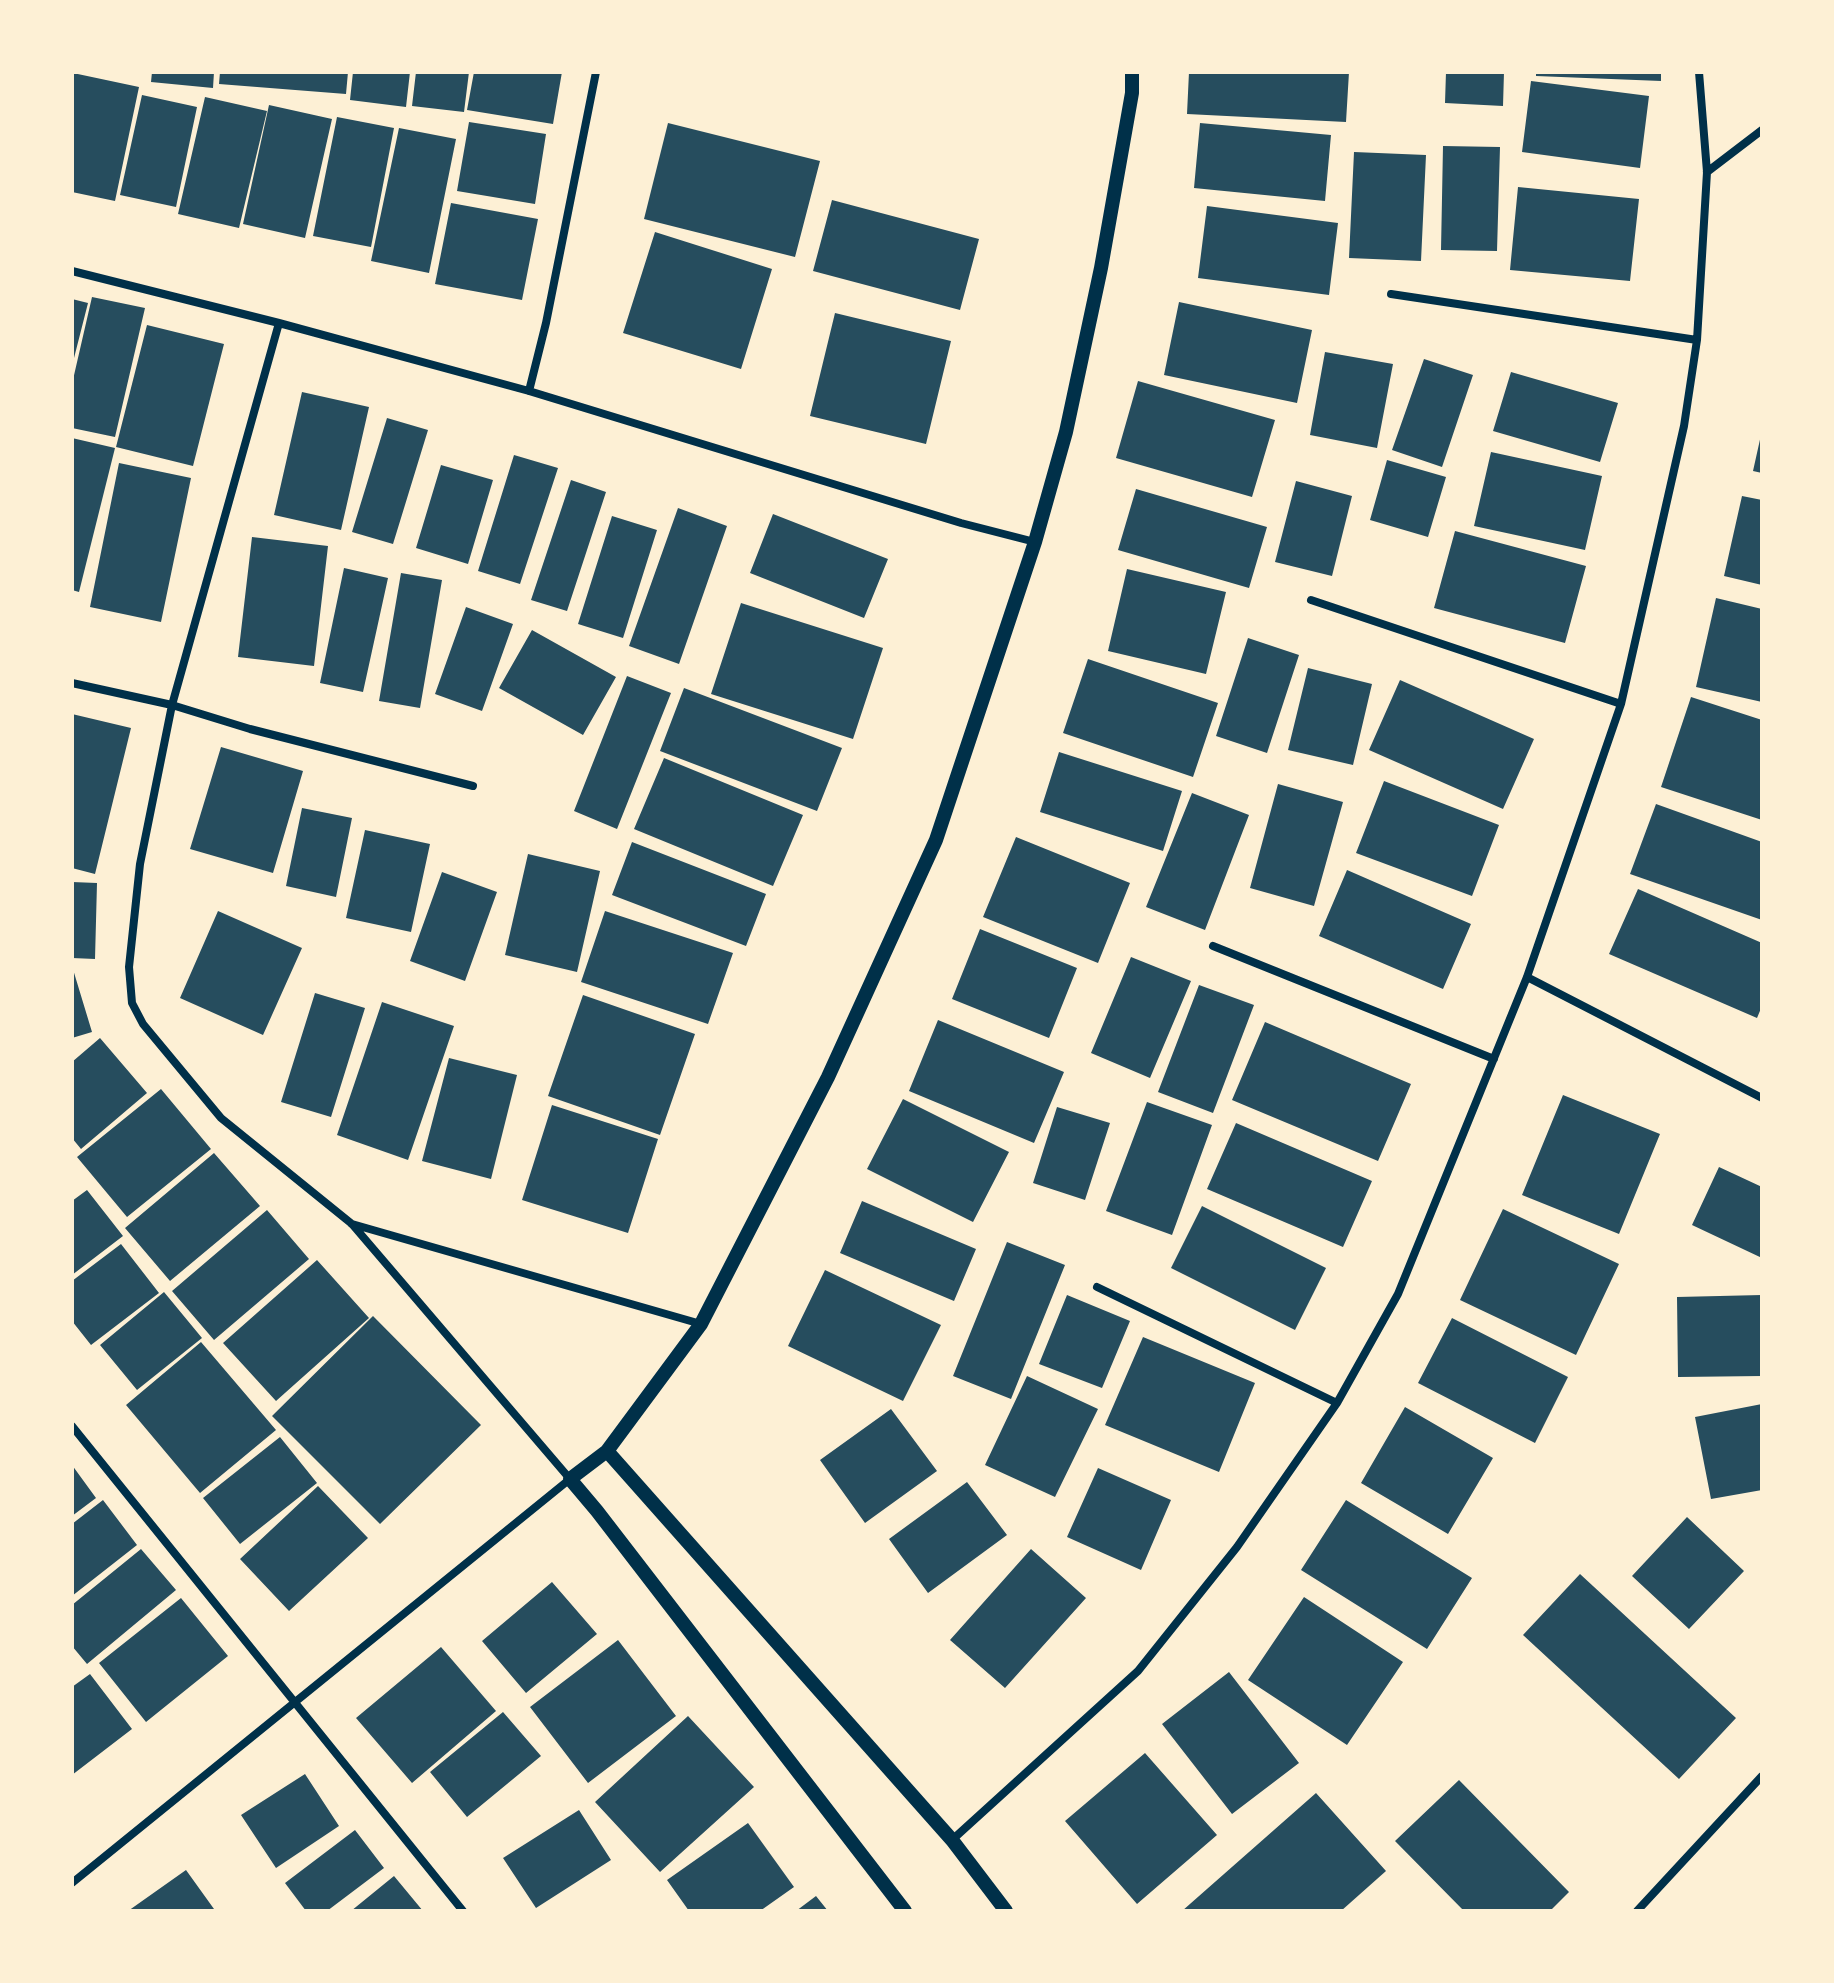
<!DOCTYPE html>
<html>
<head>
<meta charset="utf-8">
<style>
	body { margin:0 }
	#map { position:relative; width:1834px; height:1983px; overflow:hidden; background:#fdf0d5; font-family:Signika,sans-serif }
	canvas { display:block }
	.frame { position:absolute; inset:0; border:74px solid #fdf0d5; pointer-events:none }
</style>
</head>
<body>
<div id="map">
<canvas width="1834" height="1983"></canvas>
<div class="frame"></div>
</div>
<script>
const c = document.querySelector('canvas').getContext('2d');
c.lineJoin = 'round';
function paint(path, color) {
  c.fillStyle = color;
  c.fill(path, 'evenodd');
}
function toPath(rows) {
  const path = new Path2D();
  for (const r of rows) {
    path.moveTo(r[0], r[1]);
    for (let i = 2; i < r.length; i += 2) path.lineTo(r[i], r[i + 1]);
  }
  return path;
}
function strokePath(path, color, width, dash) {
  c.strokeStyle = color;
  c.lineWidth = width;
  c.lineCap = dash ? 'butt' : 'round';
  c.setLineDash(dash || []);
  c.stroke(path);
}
const building = toPath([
	[152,72,214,72,213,88,151,82],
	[220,72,348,72,346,94,219,84],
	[353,72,410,72,406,107,350,100],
	[416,72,469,72,464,112,412,106],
	[474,72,562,72,553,124,467,110],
	[1189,72,1349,72,1346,122,1187,114],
	[1446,72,1504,72,1503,106,1445,103],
	[1536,72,1661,72,1661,81,1536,76],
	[73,73,139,87,115,201,72,192],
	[1531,81,1649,96,1640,168,1522,152],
	[142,95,197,107,176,207,120,195],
	[205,97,267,111,239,228,178,214],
	[269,105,332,119,305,238,243,224],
	[337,117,394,128,371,247,313,236],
	[469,122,546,134,535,204,457,191],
	[668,123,820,161,795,257,644,219],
	[1200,123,1331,135,1325,201,1194,188],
	[399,128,456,139,429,273,371,261],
	[1443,146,1500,147,1497,251,1441,250],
	[1354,152,1426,155,1421,261,1349,258],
	[1518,187,1639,199,1630,281,1510,270],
	[832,200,979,239,960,310,813,271],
	[451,203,538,219,522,300,435,284],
	[1207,206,1338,223,1329,295,1198,278],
	[655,232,772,269,741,369,623,333],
	[92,297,145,308,115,437,72,428,72,384],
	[72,299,88,303,73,362,72,362],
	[1179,302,1312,330,1297,403,1164,375],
	[835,313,951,341,926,444,810,416],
	[147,325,224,344,193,466,116,447],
	[1325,352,1393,364,1377,448,1310,435],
	[1424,359,1473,375,1442,467,1392,450],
	[1511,372,1618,403,1600,462,1493,431],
	[1138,381,1275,420,1252,497,1116,458],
	[302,392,369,407,341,530,274,515],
	[387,418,428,430,393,544,352,532],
	[1761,435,1762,435,1762,473,1753,471],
	[72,438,115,448,79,592,72,590],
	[1491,452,1602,476,1585,550,1474,526],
	[514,455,558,468,520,584,478,571],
	[1387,460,1446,477,1428,537,1370,520],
	[119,463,191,478,161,622,90,607],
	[441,465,493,480,468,564,416,548],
	[571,480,606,492,567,611,531,600],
	[1296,481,1352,496,1332,576,1275,562],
	[1136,489,1267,527,1249,588,1118,550],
	[1742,496,1762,500,1762,585,1724,576],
	[678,508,727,526,679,664,629,646],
	[773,514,888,559,864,618,750,573],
	[612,516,657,530,623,638,578,624],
	[1455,531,1586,566,1565,643,1434,608],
	[252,537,328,546,314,666,238,657],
	[344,568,388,578,363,692,320,683],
	[1127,569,1226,592,1206,674,1108,651],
	[401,573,442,580,420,708,379,701],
	[1716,598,1762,609,1762,702,1696,687],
	[741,603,883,648,853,739,711,694],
	[466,607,513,624,482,711,435,694],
	[532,630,616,677,583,735,499,688],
	[1248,638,1299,655,1267,753,1216,736],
	[1088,659,1218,703,1193,777,1063,733],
	[1308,668,1372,684,1353,765,1288,750],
	[627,676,671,693,617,829,574,811],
	[1400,680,1534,739,1503,809,1369,750],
	[684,688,842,748,817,811,660,751],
	[1691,697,1762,720,1762,820,1661,787],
	[72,714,131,728,95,874,72,868],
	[221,747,303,771,273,873,190,849],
	[1059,752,1182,791,1163,851,1040,812],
	[664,758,803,815,773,886,634,829],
	[1384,781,1499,825,1472,896,1356,853],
	[1278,784,1343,802,1314,906,1250,888],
	[1192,793,1249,815,1205,930,1146,907],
	[1656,804,1762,842,1762,920,1630,874],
	[302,808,352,818,336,897,286,886],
	[365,830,430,844,411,932,346,918],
	[1016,837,1130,883,1098,963,983,917],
	[632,842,766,894,746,946,612,895],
	[528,854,600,871,577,972,505,955],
	[1347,870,1471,924,1443,989,1319,936],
	[442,872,497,892,465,981,410,961],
	[72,882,97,883,95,959,72,958],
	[1638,889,1762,943,1762,1006,1757,1018,1609,954],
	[218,911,302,948,263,1035,180,998],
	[605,911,733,953,708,1024,581,982],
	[980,929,1077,968,1049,1038,952,999],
	[1131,957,1191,981,1150,1078,1091,1053],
	[72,966,92,1032,72,1038],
	[1199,985,1254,1005,1213,1113,1158,1092],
	[315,993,365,1008,331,1117,281,1102],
	[583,995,695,1034,660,1135,548,1096],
	[382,1002,454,1026,408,1160,337,1135],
	[938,1020,1064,1072,1034,1143,909,1091],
	[1265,1022,1411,1084,1378,1161,1232,1100],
	[100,1038,147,1093,81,1149,72,1138,72,1062],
	[449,1058,517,1075,491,1179,422,1161],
	[161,1089,211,1149,127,1217,77,1157],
	[1563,1095,1660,1134,1619,1234,1522,1195],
	[903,1099,1009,1152,973,1222,867,1169],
	[1147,1102,1212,1125,1172,1235,1106,1211],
	[552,1105,658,1139,628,1233,522,1200],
	[1057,1107,1110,1123,1085,1200,1033,1183],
	[1236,1123,1372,1181,1343,1247,1207,1189],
	[214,1153,260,1206,170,1281,125,1228],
	[1719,1167,1762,1187,1762,1258,1692,1225],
	[87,1190,123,1236,72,1275,72,1201],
	[862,1201,976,1249,954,1301,840,1253],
	[1202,1206,1326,1268,1295,1330,1171,1268],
	[1503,1209,1619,1264,1576,1355,1460,1300],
	[267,1210,309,1259,214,1340,172,1291],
	[1007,1242,1065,1265,1011,1399,953,1376],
	[121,1244,159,1293,91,1345,72,1321,72,1281],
	[317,1260,369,1318,276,1401,223,1343],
	[825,1270,941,1325,903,1401,788,1346],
	[164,1292,202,1338,137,1390,100,1345],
	[1067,1295,1130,1321,1102,1388,1039,1364],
	[1762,1295,1762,1376,1678,1377,1677,1297],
	[373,1316,481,1425,380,1524,272,1416],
	[1452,1318,1568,1377,1535,1443,1418,1383],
	[1143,1337,1255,1383,1219,1472,1105,1425],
	[201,1342,276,1430,200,1493,126,1405],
	[1027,1376,1098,1409,1055,1497,985,1465],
	[1762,1404,1762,1490,1711,1499,1695,1417],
	[1405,1407,1493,1458,1448,1534,1361,1483],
	[891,1409,937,1471,865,1523,820,1460],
	[280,1437,317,1483,240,1544,203,1498],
	[72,1465,96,1498,72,1516],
	[1098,1468,1171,1500,1141,1570,1067,1537],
	[967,1482,1007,1535,928,1593,889,1539],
	[318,1486,368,1538,289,1611,240,1559],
	[103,1500,137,1545,72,1596,72,1524],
	[1346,1500,1472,1578,1427,1649,1301,1570],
	[1687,1517,1744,1571,1689,1629,1632,1576],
	[141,1549,176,1590,87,1664,72,1646,72,1605],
	[1031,1549,1086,1598,1005,1688,950,1640],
	[1580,1574,1736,1718,1679,1779,1523,1635],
	[552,1582,597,1634,526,1693,482,1641],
	[1304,1597,1403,1662,1347,1745,1248,1680],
	[181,1598,228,1656,146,1722,99,1663],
	[618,1640,676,1716,588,1783,530,1707],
	[441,1647,496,1711,412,1783,356,1718],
	[1229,1672,1299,1763,1232,1814,1162,1724],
	[90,1674,132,1729,72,1775,72,1687],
	[503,1712,541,1756,467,1817,430,1772],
	[688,1716,754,1787,660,1872,595,1802],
	[1145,1753,1217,1835,1137,1904,1065,1821],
	[305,1774,339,1826,276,1868,241,1815],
	[1459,1780,1569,1892,1550,1911,1464,1911,1395,1841],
	[1316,1793,1386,1871,1341,1911,1182,1911],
	[579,1810,611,1860,536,1908,503,1858],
	[748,1823,794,1887,760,1911,689,1911,667,1880],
	[355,1830,384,1868,327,1911,306,1911,285,1883],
	[186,1870,214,1909,211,1911,128,1911],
	[394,1876,423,1911,351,1911],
	[816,1896,828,1911,796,1911]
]);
const minor = toPath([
	[1707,172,1762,130],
	[72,271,279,323,529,391,961,523,1035,542],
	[1391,294,1697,340],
	[529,391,546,323,596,72],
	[1311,600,1621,704],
	[72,683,172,705,250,729,473,786],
	[1213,946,1494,1059],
	[1527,977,1762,1098],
	[352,1224,701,1324],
	[1097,1287,1337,1403],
	[72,1426,463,1911],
	[952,1840,1138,1671,1237,1547,1337,1403,1398,1294,1527,977,1621,704,1684,426,1697,340,1707,172,1699,72],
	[72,1883,570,1479,352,1224,221,1118,143,1024,132,1003,129,967,140,864,172,705,279,323],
	[1637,1911,1762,1776]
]);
const tertiary = toPath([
	[607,1451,952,1840,1006,1911],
	[905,1911,597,1511,570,1479,607,1451,701,1324,828,1077,936,840,1035,542,1066,432,1101,268,1132,93,1132,72]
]);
paint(building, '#264d5e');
strokePath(minor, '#003049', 8);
strokePath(tertiary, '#003049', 14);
</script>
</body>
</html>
